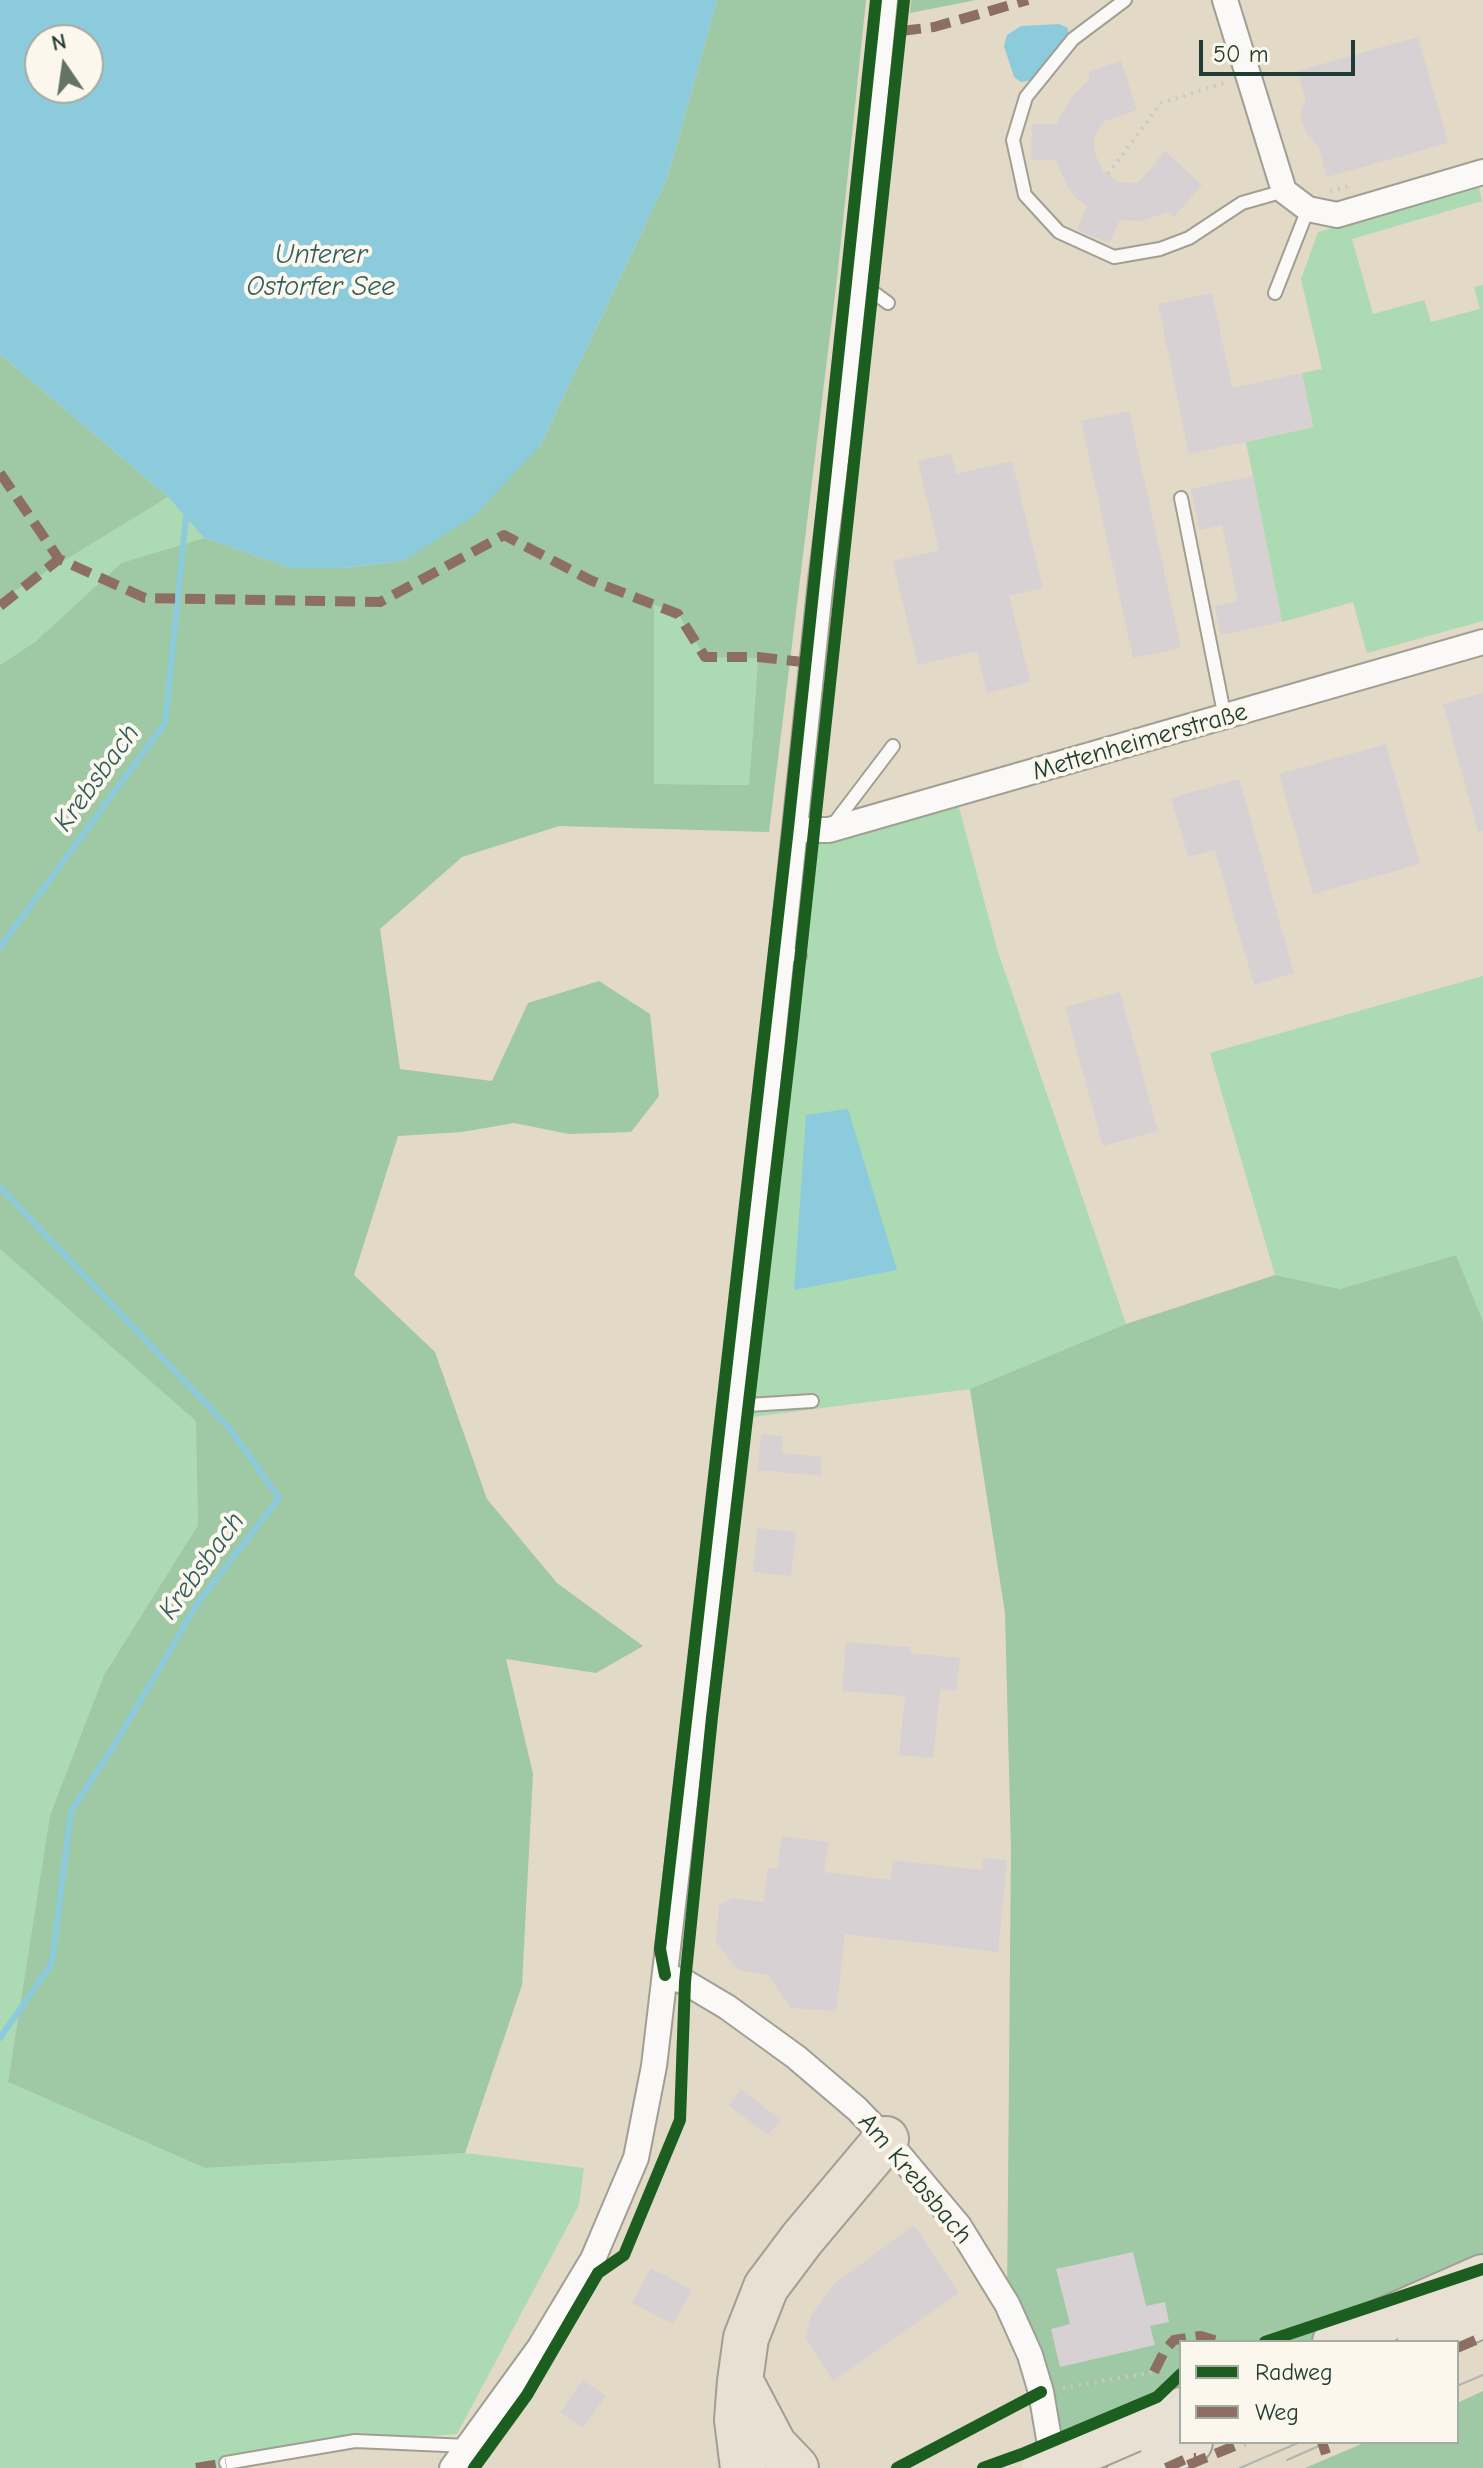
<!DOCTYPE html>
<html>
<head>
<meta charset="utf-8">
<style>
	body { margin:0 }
	#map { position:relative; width:1483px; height:2468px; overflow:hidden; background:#e2d9c7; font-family:"Comic Neue",sans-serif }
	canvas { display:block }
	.legend { position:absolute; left:1179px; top:2340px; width:280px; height:104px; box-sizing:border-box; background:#fbf7ec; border:2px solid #a3ada2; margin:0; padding:10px 14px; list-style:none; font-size:24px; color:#1f3d34 }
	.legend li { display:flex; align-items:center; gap:16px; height:40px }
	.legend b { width:40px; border:2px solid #a3ada2 }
	.north { position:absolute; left:24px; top:24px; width:80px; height:80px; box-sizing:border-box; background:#fbf7ec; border:2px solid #a3ada2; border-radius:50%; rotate:347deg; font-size:22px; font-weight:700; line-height:32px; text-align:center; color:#1f3d34 }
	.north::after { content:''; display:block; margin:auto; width:28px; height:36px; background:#637467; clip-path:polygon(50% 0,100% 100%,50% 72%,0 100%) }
	.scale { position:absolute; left:1199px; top:40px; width:156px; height:36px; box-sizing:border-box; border:4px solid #1f3d34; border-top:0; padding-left:10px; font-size:24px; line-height:28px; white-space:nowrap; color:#1f3d34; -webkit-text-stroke:6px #fbf7ec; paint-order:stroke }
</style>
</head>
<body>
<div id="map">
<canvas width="1483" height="2468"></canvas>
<ul class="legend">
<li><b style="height:10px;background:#1b5e20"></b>Radweg</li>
<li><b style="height:10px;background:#8d6e63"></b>Weg</li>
</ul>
<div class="north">N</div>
<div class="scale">50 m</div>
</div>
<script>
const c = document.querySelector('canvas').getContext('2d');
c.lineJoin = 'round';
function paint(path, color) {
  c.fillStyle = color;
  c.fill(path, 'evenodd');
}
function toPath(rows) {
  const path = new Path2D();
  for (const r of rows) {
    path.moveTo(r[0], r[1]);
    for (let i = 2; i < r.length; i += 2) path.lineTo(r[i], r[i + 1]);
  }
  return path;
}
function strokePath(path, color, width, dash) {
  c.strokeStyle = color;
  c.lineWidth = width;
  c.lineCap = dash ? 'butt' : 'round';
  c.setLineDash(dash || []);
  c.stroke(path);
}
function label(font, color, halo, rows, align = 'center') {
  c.font = font + ' "Comic Neue",sans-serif';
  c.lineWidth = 8;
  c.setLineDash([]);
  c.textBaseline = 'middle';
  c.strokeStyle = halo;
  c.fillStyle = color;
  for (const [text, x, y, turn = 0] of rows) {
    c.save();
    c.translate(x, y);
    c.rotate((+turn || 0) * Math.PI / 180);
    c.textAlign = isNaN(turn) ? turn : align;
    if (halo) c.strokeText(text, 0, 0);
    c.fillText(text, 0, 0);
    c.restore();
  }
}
const green = toPath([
	[1479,187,1482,201,1352,239,1373,314,1424,300,1431,322,1480,309,1474,287,1483,285,1483,621,1367,653,1353,602,1282,622,1246,442,1313,427,1302,373,1322,369,1301,279,1318,232],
	[168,497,204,538,121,563,35,642,0,665,0,600],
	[653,605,678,614,705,657,758,657,749,785,654,784],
	[955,793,998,952,1126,1324,970,1389,752,1417,793,1043,773,1046,795,830],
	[1483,976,1483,1321,1456,1255,1340,1289,1275,1275,1210,1053],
	[0,1249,197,1421,198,1525,104,1675,50,1815,8,2082,205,2168,465,2153,584,2168,579,2205,457,2434,355,2441,225,2468,0,2468]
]);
const forest = toPath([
	[717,0,866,0,837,278,769,832,559,826,462,857,380,929,400,1069,492,1081,528,1003,599,981,650,1014,659,1096,631,1132,569,1134,514,1123,462,1132,398,1136,354,1275,435,1352,487,1499,557,1583,643,1646,596,1673,506,1659,533,1774,522,1985,465,2153,205,2168,8,2082,50,1815,104,1675,198,1525,196,1421,0,1249,0,665,35,642,121,563,204,538,291,568,343,568,403,561,540,446,667,179],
	[654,605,678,614,705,657,758,658,749,785,654,784],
	[911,0,976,0,910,13],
	[0,354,168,497,0,600],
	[1456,1255,1483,1321,1483,2277,1335,2342,1181,2342,1181,2410,1060,2461,1007,2304,1011,1849,1005,1613,970,1389,1126,1324,1275,1275,1340,1289],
	[1483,2391,1483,2468,1305,2468,1366,2442,1457,2442,1457,2403]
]);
const water = toPath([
	[0,0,717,0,667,179,540,446,474,516,403,561,343,568,291,568,204,538,168,497,0,354],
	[88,40,88,88,40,88,40,40],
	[1059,24,1068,28,1068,34,1033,80,1021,82,1014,77,1004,46,1007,35,1021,26],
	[848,1109,897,1270,794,1290,806,1115]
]);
const stream = toPath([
	[0,947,165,723,186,517],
	[0,1187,231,1430,279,1498,199,1601,113,1747,71,1811,52,1963,0,2038]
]);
const building = toPath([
	[1418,37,1448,143,1327,177,1319,147,1305,131,1301,118,1302,107,1306,100,1297,71],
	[1121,61,1137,110,1105,121,1099,128,1094,138,1094,151,1102,170,1117,182,1138,183,1165,151,1202,185,1174,217,1169,212,1140,221,1120,220,1109,243,1077,230,1087,206,1076,198,1066,184,1056,160,1031,160,1032,124,1056,124,1073,96,1090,79,1088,72],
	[1212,293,1232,388,1302,373,1313,427,1189,454,1158,304],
	[1129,411,1181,648,1133,658,1081,421],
	[951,453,956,474,1012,461,1043,588,1009,596,1030,682,987,693,977,651,918,665,893,561,939,550,918,461],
	[1253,476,1282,622,1221,635,1215,606,1238,601,1222,525,1200,530,1191,489],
	[1483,693,1483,831,1478,832,1443,704],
	[1386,744,1420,864,1313,894,1279,774],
	[1239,779,1294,973,1254,985,1215,850,1188,857,1171,798],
	[1120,992,1158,1131,1103,1146,1065,1007],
	[761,1434,783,1436,782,1453,822,1457,821,1476,758,1470],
	[757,1528,796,1532,791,1576,753,1572],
	[846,1642,910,1647,910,1653,960,1658,956,1691,940,1689,933,1758,899,1755,905,1696,842,1691],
	[782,1836,828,1842,824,1872,890,1880,893,1860,982,1870,983,1858,1007,1860,998,1952,845,1934,836,2011,791,2008,768,1975,738,1970,716,1942,719,1905,733,1898,764,1902,768,1868,777,1869],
	[741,2089,781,2120,768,2135,729,2106],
	[914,2225,959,2293,833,2381,806,2338,810,2317,834,2284],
	[1133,2252,1146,2306,1165,2302,1169,2322,1150,2326,1155,2345,1060,2367,1051,2329,1070,2324,1056,2269],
	[651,2268,692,2290,673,2324,632,2303],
	[583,2380,606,2396,583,2428,560,2412]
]);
const path = toPath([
	[1108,174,1161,103,1227,82],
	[1330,191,1349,186],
	[1063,2388,1154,2372]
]);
const lane = toPath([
	[1125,0,1073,39,1026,97,1013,140,1025,195,1059,232,1114,257,1160,249,1189,238,1242,203,1284,191],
	[858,281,888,303],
	[1275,293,1308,209],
	[1181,498,1225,718],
	[833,825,893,746],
	[782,953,800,956],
	[733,1403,748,1405,812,1401],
	[226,2463,355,2441,468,2446]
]);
const street = toPath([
	[1225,0,1284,191,1308,209,1337,215,1483,172],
	[795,830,829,830,1483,642],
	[665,1975,685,1982,727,2007,796,2057,857,2109,886,2139,959,2226,1007,2304,1030,2355,1041,2392,1054,2468],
	[452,2468,540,2347,593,2259,636,2158,654,2066,759,1173,821,580,854,319,885,0]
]);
const highway = toPath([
	[1335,2342,1483,2277],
	[1420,2342,1483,2315],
	[743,2386,774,2445,796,2468],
	[1132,2430,1181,2410],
	[743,2468,737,2420,740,2381,746,2338,766,2287,802,2239,886,2139],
	[1130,2468,1190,2442]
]);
const tram = toPath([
	[1457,2386,1483,2375],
	[1287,2460,1328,2442],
	[1240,2468,1300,2442]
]);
const highwayBridge = toPath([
	[1044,2468,1132,2430]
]);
const quiet = toPath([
	[901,31,934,27,1028,0],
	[0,473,59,559],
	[0,606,59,559,145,598,380,602,504,535,590,580,678,614,705,657,758,657,812,663],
	[1457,2348,1483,2337],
	[1154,2372,1165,2350,1174,2340,1201,2336,1221,2342],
	[1322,2442,1326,2454],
	[1188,2465,1244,2442],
	[196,2468,226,2463],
	[1166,2468,1188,2458,1196,2458]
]);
const cycleway = toPath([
	[665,1975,660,1949,788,828,876,0],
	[1265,2342,1483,2269],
	[474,2468,527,2395,598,2273,624,2255,680,2120,685,1982,712,1717,791,1044,904,0],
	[897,2468,1041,2392],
	[983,2468,1022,2454,1157,2397,1181,2374]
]);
const streetNames = [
	["Mettenheimerstraße",1140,742,-16],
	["Am Krebsbach",915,2179,50]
];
const waterNames = [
	["Unterer",321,255],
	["Ostorfer See",321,287],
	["Krebsbach",97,778,-54],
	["Krebsbach",202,1566,-54]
];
paint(green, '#acdab2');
paint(forest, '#9fc8a4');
paint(water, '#8ccbdc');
strokePath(stream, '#8ccbdc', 6);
paint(building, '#d8d1d3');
strokePath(lane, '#a09f93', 16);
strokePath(street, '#a09f93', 28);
strokePath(highway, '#a09f93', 48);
strokePath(path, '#c8c9c4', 4, [2, 6]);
strokePath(lane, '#fbf9f7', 12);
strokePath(street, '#fbf9f7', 24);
strokePath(highway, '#e7e0d3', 44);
strokePath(tram, '#b2b4b0', 2);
strokePath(highwayBridge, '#a09f93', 48, []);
strokePath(highwayBridge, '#e7e0d3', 44);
strokePath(quiet, '#8d6e63', 10, [20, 10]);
strokePath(cycleway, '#1b5e20', 12);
label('26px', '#1f3d34', '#fbf7ec', streetNames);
label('italic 28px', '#315f60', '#fbf7ec', waterNames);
</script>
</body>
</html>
